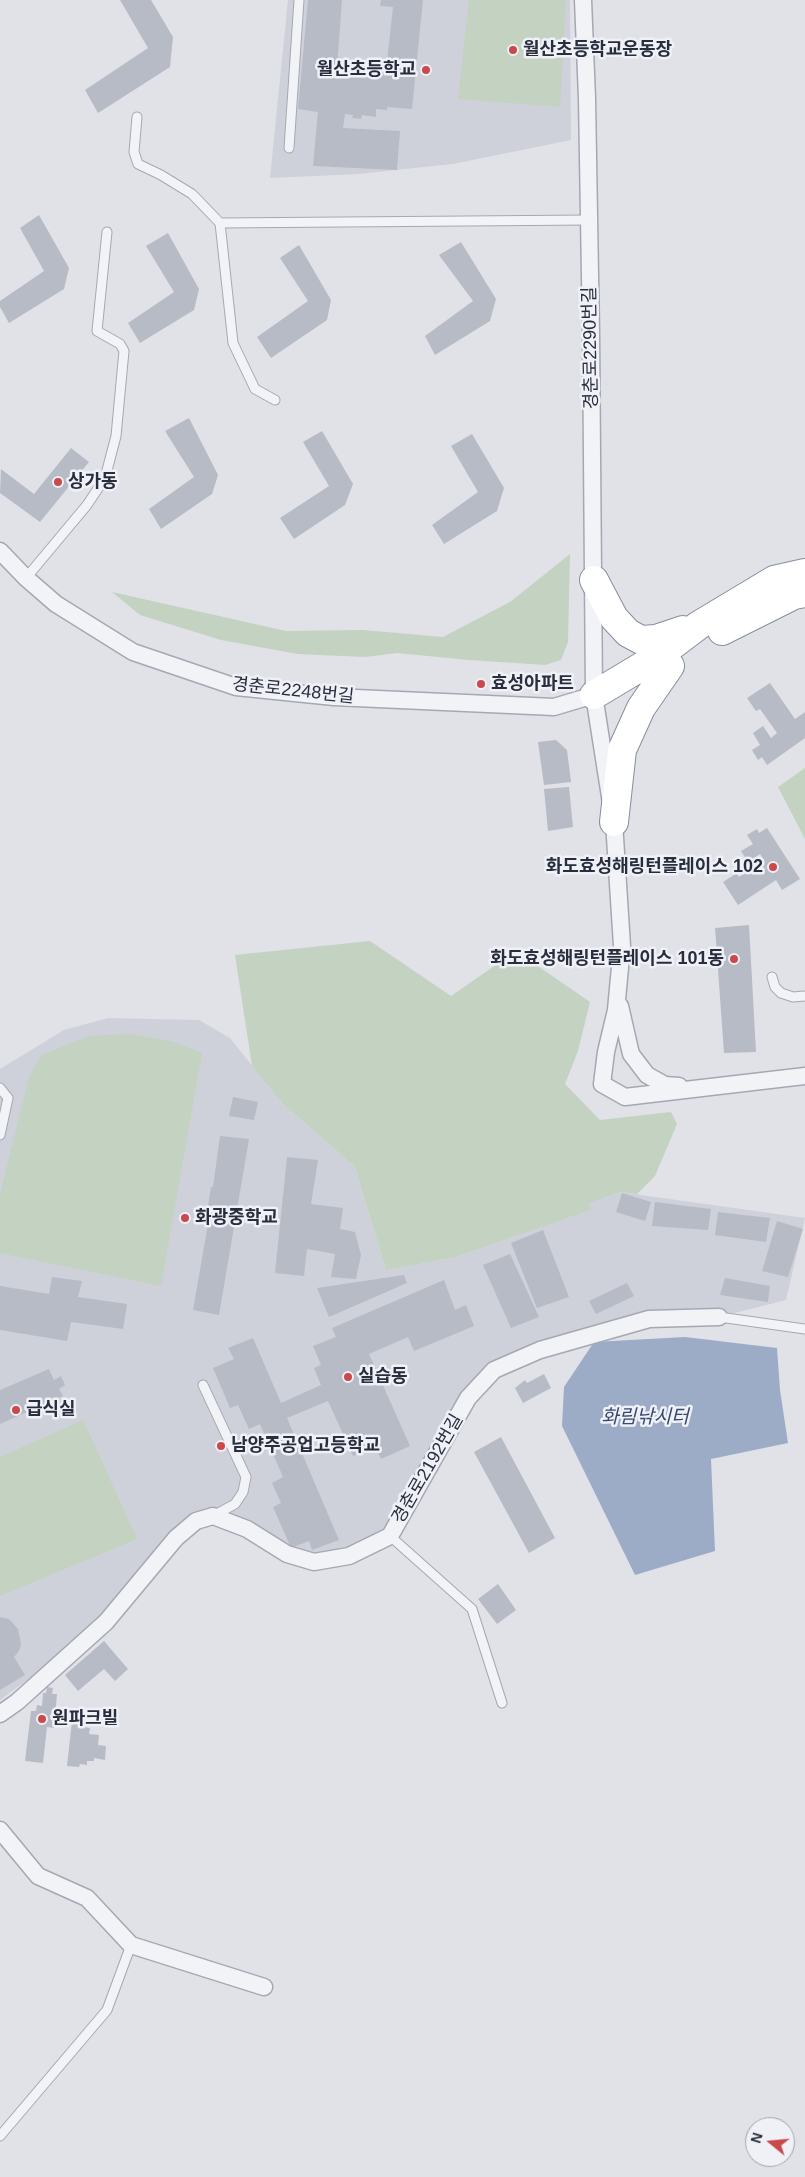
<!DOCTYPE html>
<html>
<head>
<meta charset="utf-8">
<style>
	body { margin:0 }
	#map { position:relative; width:805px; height:2177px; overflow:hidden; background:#e0e2e8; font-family:Helvetica,sans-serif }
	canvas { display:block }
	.north { position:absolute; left:745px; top:2117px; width:50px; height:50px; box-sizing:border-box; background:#eff1f6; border:1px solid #a0a3ad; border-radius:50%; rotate:287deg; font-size:14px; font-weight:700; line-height:20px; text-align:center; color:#292e3f }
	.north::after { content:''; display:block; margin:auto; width:18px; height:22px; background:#c9494d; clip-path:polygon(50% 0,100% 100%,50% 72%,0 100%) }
</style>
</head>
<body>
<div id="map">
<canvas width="805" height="2177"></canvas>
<div class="north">N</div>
</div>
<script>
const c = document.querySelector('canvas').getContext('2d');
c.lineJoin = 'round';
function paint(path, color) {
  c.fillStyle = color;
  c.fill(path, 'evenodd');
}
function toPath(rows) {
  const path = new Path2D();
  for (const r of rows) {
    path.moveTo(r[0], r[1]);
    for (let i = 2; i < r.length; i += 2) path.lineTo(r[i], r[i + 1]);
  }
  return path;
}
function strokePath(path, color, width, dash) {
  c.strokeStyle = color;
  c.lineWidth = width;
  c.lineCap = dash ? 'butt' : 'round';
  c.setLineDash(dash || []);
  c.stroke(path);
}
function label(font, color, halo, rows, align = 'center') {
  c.font = font + ' Helvetica,"Noto Sans KR",sans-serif';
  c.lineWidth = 5;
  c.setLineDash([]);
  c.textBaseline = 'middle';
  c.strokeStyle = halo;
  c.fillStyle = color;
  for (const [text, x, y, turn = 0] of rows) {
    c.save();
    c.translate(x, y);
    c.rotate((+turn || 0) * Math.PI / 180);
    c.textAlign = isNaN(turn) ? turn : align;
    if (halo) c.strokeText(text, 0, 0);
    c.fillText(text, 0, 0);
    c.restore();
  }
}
const built = toPath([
	[288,0,570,0,571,140,453,164,358,174,270,178],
	[108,1018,199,1020,230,1038,282,1103,355,1167,386,1270,453,1258,592,1209,586,1204,620,1192,805,1218,786,1300,719,1317,649,1319,494,1370,390,1536,314,1562,213,1516,195,1523,106,1622,0,1700,0,1069,64,1030]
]);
const green = toPath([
	[469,0,566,0,560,107,458,99],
	[570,554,568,642,561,660,545,665,469,660,397,653,365,657,298,654,221,640,140,615,112,592,286,631,363,630,443,637,510,602],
	[805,768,805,839,778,787],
	[370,941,451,996,516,951,590,1002,578,1051,565,1084,600,1120,671,1112,677,1124,655,1176,637,1194,620,1192,587,1204,593,1209,453,1258,386,1270,355,1167,282,1103,252,1066,235,955],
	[131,1034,171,1041,202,1053,161,1286,0,1253,0,1195,29,1077,42,1055,89,1036],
	[83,1420,137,1539,0,1596,0,1457]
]);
const water = toPath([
	[685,1337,777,1348,780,1390,788,1443,711,1459,715,1551,635,1575,562,1426,564,1387,594,1342]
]);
const building = toPath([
	[120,0,151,0,173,37,170,67,98,113,85,90,148,48],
	[308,0,342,0,337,68,386,71,393,7,380,6,381,0,423,0,412,109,387,107,387,110,376,109,376,117,362,115,361,119,352,118,353,115,345,114,343,128,400,131,397,170,313,166,318,112,298,109],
	[39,215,69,268,64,289,9,323,0,307,0,301,44,271,20,228],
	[168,233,199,289,194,310,140,343,128,323,174,292,146,246],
	[461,242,496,299,490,321,435,355,425,336,473,301,439,255],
	[299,245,331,300,327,320,271,358,257,337,308,301,280,258],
	[189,418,218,475,212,494,161,529,149,509,194,477,165,431],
	[322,431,353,484,345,505,294,539,280,518,329,486,303,442],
	[472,434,504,488,497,511,444,544,432,525,478,492,451,446],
	[71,448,89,462,40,522,0,493,1,469,34,494],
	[770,683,795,719,805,712,805,738,767,765,762,757,758,760,752,750,760,745,753,733,763,726,771,738,777,733,760,709,756,711,747,698],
	[556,740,567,750,571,782,544,785,538,742],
	[569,787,573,827,548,831,544,789],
	[767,828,800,879,782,890,776,880,738,905,723,882,737,873,739,877,764,860,760,854,748,862,741,851,753,844,747,835,757,829,759,833],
	[749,925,756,1052,724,1053,715,928],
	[233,1097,258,1102,254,1120,229,1116],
	[220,1136,249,1139,219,1315,193,1310,211,1207,208,1206,211,1187,213,1187],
	[287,1157,318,1160,311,1204,343,1208,340,1229,355,1232,361,1255,356,1279,331,1277,335,1254,307,1249,304,1276,275,1273],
	[622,1193,651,1202,645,1221,616,1212],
	[655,1202,711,1209,708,1230,652,1226],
	[718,1212,770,1218,766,1242,715,1235],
	[777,1221,803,1229,788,1277,762,1271],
	[543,1230,569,1297,537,1308,511,1243],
	[510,1254,539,1317,511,1328,483,1265],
	[404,1275,407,1283,329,1317,317,1288],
	[52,1277,82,1281,78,1297,127,1304,123,1329,71,1322,67,1341,0,1330,0,1286,49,1294],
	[725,1278,770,1286,768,1302,720,1295],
	[444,1280,455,1310,466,1305,474,1326,414,1351,408,1337,369,1354,410,1446,381,1459,376,1448,353,1456,328,1401,287,1418,339,1540,312,1550,309,1541,291,1548,273,1507,281,1503,272,1483,283,1477,260,1424,249,1429,238,1405,230,1408,213,1368,234,1359,228,1348,253,1338,281,1403,321,1385,314,1368,321,1365,313,1346,336,1337,332,1328],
	[627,1283,634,1296,596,1314,589,1301],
	[49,1369,54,1380,61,1376,65,1385,59,1389,63,1396,0,1424,0,1390],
	[544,1374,551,1388,523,1403,515,1388,525,1380,527,1383],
	[501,1437,555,1538,529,1553,474,1452],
	[498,1584,516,1610,497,1624,478,1599],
	[0,1617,9,1619,18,1629,21,1644,19,1651,14,1657,25,1675,0,1690],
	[104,1641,128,1669,115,1681,104,1669,78,1691,65,1675],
	[47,1687,53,1688,52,1694,57,1694,54,1728,47,1727,43,1763,25,1761,31,1711,36,1711,37,1705,42,1706,43,1693,46,1693],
	[73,1712,85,1713,84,1727,90,1728,89,1734,99,1735,98,1745,106,1746,105,1760,94,1758,94,1761,87,1761,87,1765,80,1764,79,1767,67,1766]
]);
const service = toPath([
	[137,117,134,152,138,164,161,175,192,194,220,223,233,343,255,389,275,400],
	[289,148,299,0],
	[220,223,589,220],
	[26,578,87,505,105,478,116,436,124,351,120,344,97,331,107,232],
	[772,977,775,987,781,993,793,997,805,996],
	[0,1088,8,1098,0,1135],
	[719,1317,805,1329],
	[203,1385,246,1477,243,1492,235,1504,213,1516],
	[390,1536,472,1609,502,1703],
	[0,2136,107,2010,131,1945]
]);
const minor = toPath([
	[583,0,587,98,591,335,594,695,614,822,622,946,616,1010,606,1052,602,1084,625,1097,805,1076],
	[0,551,26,578,56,604,133,652,236,687,334,697,554,707,594,695],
	[620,1006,631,1054,647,1075,665,1085,679,1086],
	[0,1714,17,1702,106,1622,176,1538,196,1521,213,1516,247,1529,287,1554,314,1562,349,1556,390,1536,468,1398,494,1370,540,1350,649,1319,719,1317],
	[0,1830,38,1876,87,1898,131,1945,264,1987]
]);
const trunk = toPath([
	[594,580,614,618,628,633,641,640,656,639,683,630],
	[722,631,794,595,805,593],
	[594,695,654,659,699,625,774,580,805,573],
	[614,822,622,750,641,708,670,666]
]);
const markers = [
	[513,50,5,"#c9494d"],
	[426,70,5,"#c9494d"],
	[58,482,5,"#c9494d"],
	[481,684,5,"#c9494d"],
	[773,867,5,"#c9494d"],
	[734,959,5,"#c9494d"],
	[185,1218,5,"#c9494d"],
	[348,1377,5,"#c9494d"],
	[16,1410,5,"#c9494d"],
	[221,1446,5,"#c9494d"],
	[42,1719,5,"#c9494d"]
];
const poiNames = [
	["월산초등학교운동장",523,50],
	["월산초등학교",416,70,"right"],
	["상가동",68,482],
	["효성아파트",491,684],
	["화도효성해링턴플레이스 102",763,867,"right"],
	["화도효성해링턴플레이스 101동",724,959,"right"],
	["화광중학교",195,1218],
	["실습동",358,1377],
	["급식실",26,1410],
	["남양주공업고등학교",231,1446],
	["원파크빌",52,1719]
];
const streetNames = [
	["경춘로2290번길",591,348,-91],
	["경춘로2248번길",293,691,6],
	["경춘로2192번길",428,1469,-60]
];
const waterNames = [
	["화림낚시터",645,1418]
];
paint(built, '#ced1da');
paint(green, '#c3d2c1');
paint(water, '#9cacc7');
paint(building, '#b7bbc5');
strokePath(service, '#a5a8b2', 11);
strokePath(minor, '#a5a8b2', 19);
strokePath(trunk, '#888e9e', 30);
strokePath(service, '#f2f3f7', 9);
strokePath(minor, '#f2f3f7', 16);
strokePath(trunk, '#fff', 28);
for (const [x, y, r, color] of markers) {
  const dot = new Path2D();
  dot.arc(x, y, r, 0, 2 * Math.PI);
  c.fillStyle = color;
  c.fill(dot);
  strokePath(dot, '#eff1f6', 2);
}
label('bold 18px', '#292e3f', '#eff1f6', poiNames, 'left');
label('18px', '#292e3f', '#eff1f6', streetNames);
label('italic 19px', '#354971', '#eff1f6', waterNames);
</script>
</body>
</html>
